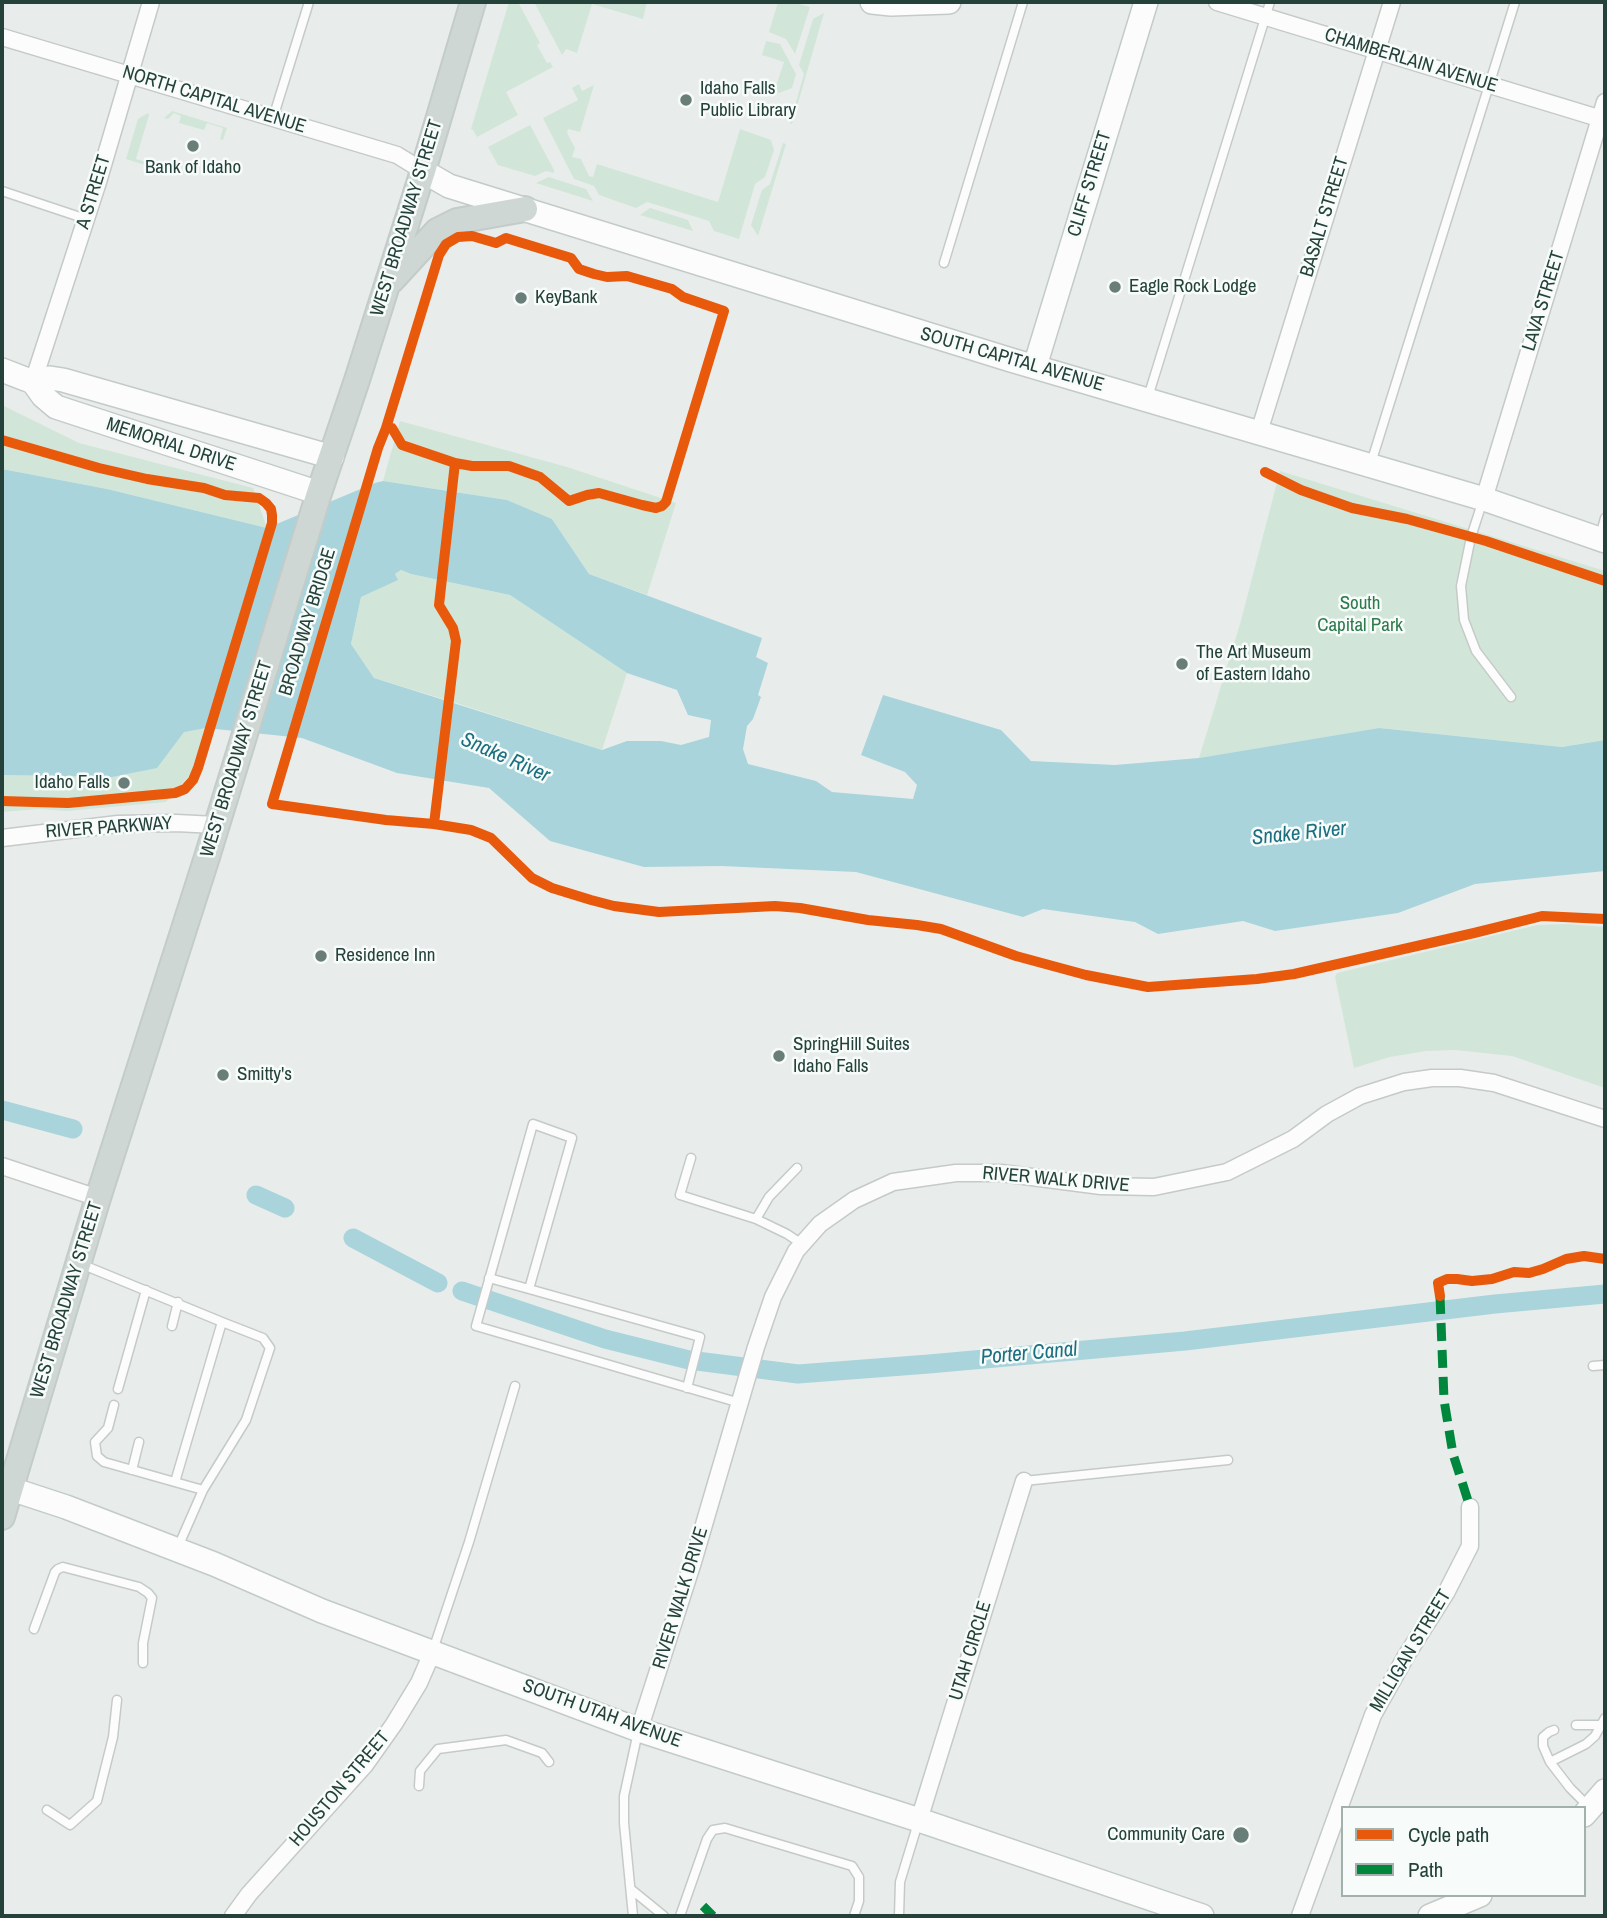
<!DOCTYPE html>
<html>
<head>
<meta charset="utf-8">
<style>
	body { margin:0 }
	#map { position:relative; width:1607px; height:1918px; overflow:hidden; background:#e8edeb; font-family:"Archivo Narrow",sans-serif }
	canvas { display:block }
	.frame { position:absolute; inset:0; border:4px solid #24423a; pointer-events:none }
	.legend { position:absolute; left:1341px; top:1806px; width:245px; height:91px; box-sizing:border-box; background:#f7fbf9; border:2px solid #a3b1ad; margin:0; padding:9px 12px; list-style:none; font-size:21px; color:#24423a }
	.legend li { display:flex; align-items:center; gap:14px; height:35px }
	.legend b { width:35px; border:2px solid #a3b1ad }
</style>
</head>
<body>
<div id="map">
<canvas width="1607" height="1918"></canvas>
<div class="frame"></div>
<ul class="legend">
<li><b style="height:9px;background:#e8590c"></b>Cycle path</li>
<li><b style="height:9px;background:#00873e"></b>Path</li>
</ul>
</div>
<script>
const c = document.querySelector('canvas').getContext('2d');
c.lineJoin = 'round';
function paint(path, color) {
  c.fillStyle = color;
  c.fill(path, 'evenodd');
}
function toPath(rows) {
  const path = new Path2D();
  for (const r of rows) {
    path.moveTo(r[0], r[1]);
    for (let i = 2; i < r.length; i += 2) path.lineTo(r[i], r[i + 1]);
  }
  return path;
}
function strokePath(path, color, width, dash) {
  c.strokeStyle = color;
  c.lineWidth = width;
  c.lineCap = dash ? 'butt' : 'round';
  c.setLineDash(dash || []);
  c.stroke(path);
}
function label(font, color, halo, rows, align = 'center') {
  c.font = font + ' "Archivo Narrow",sans-serif';
  c.lineWidth = 5;
  c.setLineDash([]);
  c.textBaseline = 'middle';
  c.strokeStyle = halo;
  c.fillStyle = color;
  for (const [text, x, y, turn = 0] of rows) {
    c.save();
    c.translate(x, y);
    c.rotate((+turn || 0) * Math.PI / 180);
    c.textAlign = isNaN(turn) ? turn : align;
    if (halo) c.strokeText(text, 0, 0);
    c.fillText(text, 0, 0);
    c.restore();
  }
}
const green = toPath([
	[509,2,518,2,540,43,537,45,547,63,550,62,553,67,506,92,518,115,477,137,473,130,471,129],
	[534,2,647,2,643,19,592,4,577,53,566,49,562,55],
	[778,2,792,2,810,7,795,54,786,39,769,32],
	[824,13,792,124,790,123,804,74,799,65,813,19],
	[766,41,780,44,796,74,792,88,779,93,774,92,784,62,762,55],
	[579,84,582,91,594,85,580,132,568,129,567,133,575,148,572,157,581,159,589,176,593,177,597,164,718,202,740,129,771,140,774,150,765,177,755,184,739,239,714,231,709,221,647,202,636,208,599,195,594,186,574,179,543,118,578,100,572,88],
	[172,111,227,128,223,140,220,139,223,128,207,123,204,130,179,123,181,116,174,113,168,119,164,118],
	[148,113,149,115,136,159,184,173,179,176,126,159,138,119],
	[530,125,554,170,554,173,546,171,535,176,498,165,488,147],
	[783,143,786,144,758,236,751,225,762,190,770,184],
	[549,177,586,189,593,201,536,183],
	[650,208,688,220,693,231,640,215],
	[2,405,79,443,253,488,267,528,107,489,2,469],
	[400,421,567,467,676,503,647,595,589,574,552,519,507,500,383,481],
	[1280,471,1605,571,1605,740,1562,747,1379,728,1199,758,1240,624],
	[401,570,411,574,510,595,627,673,602,750,453,702,374,678,351,644,361,597,397,580,395,574],
	[206,728,191,774,166,802,67,811,39,809,2,812,2,775,112,777,184,731],
	[1567,924,1605,927,1605,1088,1512,1056,1455,1050,1426,1051,1390,1057,1354,1068,1335,977,1337,973,1537,925]
]);
const water = toPath([
	[2,469,107,489,267,528,375,483,383,481,507,500,552,519,589,574,762,638,756,657,768,663,758,695,761,697,753,719,747,726,743,749,748,764,816,781,832,792,913,799,917,785,905,772,861,755,883,695,1001,730,1031,761,1115,765,1199,758,1379,728,1562,747,1605,740,1605,871,1475,884,1398,913,1275,931,1243,921,1158,934,1135,922,1043,909,1023,917,856,872,721,866,644,867,550,841,489,788,397,773,302,738,206,728,184,732,157,768,112,777,2,775],
	[401,570,411,574,510,595,627,673,677,690,688,715,711,720,709,737,681,745,661,741,627,741,602,750,374,678,351,644,361,597,398,580,395,574]
]);
const canal = toPath([
	[2,1110,73,1129],
	[256,1195,285,1208],
	[353,1238,438,1283],
	[462,1291,605,1339,689,1360,798,1374,929,1364,1185,1341,1495,1304,1605,1294]
]);
const lane = toPath([
	[273,118,309,2],
	[2,191,86,219],
	[944,263,1023,2],
	[1148,397,1270,2],
	[1371,463,1515,2],
	[1483,500,1471,537,1461,586,1464,620,1476,651,1511,697],
	[1600,536,1605,518],
	[691,1158,680,1195,756,1219,787,1234,802,1244],
	[756,1219,769,1197,797,1168],
	[81,1264,222,1322,175,1482],
	[489,1278,529,1289],
	[172,1326,178,1302],
	[1593,1366,1605,1365],
	[687,1388,700,1337,529,1289,572,1138,533,1124,476,1326,740,1403],
	[118,1389,146,1290],
	[114,1405,108,1428,95,1442,97,1456,104,1462,203,1490],
	[132,1470,139,1442],
	[1024,1481,1228,1460],
	[178,1547,203,1490,246,1420,270,1348,263,1338,222,1322],
	[34,1629,55,1572,58,1569,63,1567,139,1587,148,1593,152,1598,143,1643,143,1663],
	[433,1650,469,1542,515,1386],
	[1576,1725,1600,1725],
	[1554,1730,1549,1732,1543,1737,1543,1746,1550,1762,1570,1788,1589,1807],
	[1550,1762,1586,1744,1595,1736,1605,1718],
	[419,1786,420,1771,438,1749,506,1740,542,1753,549,1762],
	[47,1810,70,1825,97,1801,113,1737,117,1700],
	[632,1890,664,1916],
	[633,1916,624,1823,624,1796,638,1732],
	[680,1916,707,1839,713,1830,725,1828,852,1866,859,1877,859,1901,854,1916],
	[899,1916,900,1882,918,1823]
]);
const street = toPath([
	[1217,2,1605,120],
	[2,37,397,155,423,171],
	[33,382,98,182,151,2],
	[1259,432,1392,2],
	[1484,499,1605,102],
	[2,838,118,824,176,823,216,825],
	[2,1166,98,1198],
	[639,1730,693,1562,756,1347,773,1297,796,1251,820,1224,854,1200,893,1182,956,1173,1001,1173,1101,1186,1154,1187,1227,1172,1293,1139,1327,1114,1360,1096,1404,1082,1432,1078,1460,1078,1494,1083,1605,1119],
	[919,1820,1024,1481],
	[233,1916,249,1894,365,1765,394,1724,419,1683,432,1653],
	[1300,1916,1373,1715,1406,1656,1446,1593,1470,1546,1470,1507]
]);
const secondary = toPath([
	[872,2,891,4,949,2],
	[423,171,449,186,1011,360,1484,499,1605,541],
	[1035,366,1146,2],
	[2,370,33,382,50,378,63,380,332,457],
	[33,382,43,396,56,407,319,493],
	[2,1486,66,1507,214,1564,322,1611,639,1730,919,1820,1202,1916],
	[1584,1815,1605,1791],
	[1430,1916,1480,1895]
]);
const primary = toPath([
	[392,280,437,231,457,221,525,209],
	[2,1517,98,1198,207,857,319,493,357,380,423,171,473,2]
]);
const quiet = toPath([
	[1440,1296,1444,1400,1453,1454,1470,1507],
	[703,1906,713,1916]
]);
const cycleway = toPath([
	[386,428,439,255,446,244,458,237,472,236,496,243,506,238,571,258,579,269,594,274,607,277,627,276,672,289,683,297,724,311,666,502,662,506,656,508,642,505,599,493,587,495,569,501,540,477,509,466,472,466,455,463,402,445,392,428,386,428,378,448,272,804,386,820,434,824,471,830,491,838,532,878,552,888,591,900,614,906,659,912,775,906,800,908,868,920,917,925,941,929,1016,956,1086,975,1148,987,1257,979,1294,974,1474,933,1542,916,1605,919],
	[2,440,99,468,147,479,204,488,225,495,259,498,266,503,271,509,272,515,272,523,198,768,193,780,185,789,175,793,68,803,2,801],
	[1265,472,1301,490,1352,508,1407,519,1486,541,1605,581],
	[434,824,456,641,453,628,439,605,455,463],
	[1440,1296,1438,1283,1447,1279,1457,1279,1472,1281,1492,1279,1514,1272,1529,1273,1543,1269,1566,1259,1584,1256,1605,1259]
]);
const markers = [
	[686,100,7,"#697e78"],
	[193,146,7,"#697e78"],
	[1115,287,7,"#697e78"],
	[521,298,7,"#697e78"],
	[1182,664,7,"#697e78"],
	[124,783,7,"#697e78"],
	[321,956,7,"#697e78"],
	[779,1056,7,"#697e78"],
	[223,1075,7,"#697e78"],
	[1241,1835,9,"#697e78"]
];
const streetNames = [
	["CHAMBERLAIN AVENUE",1411,61,17],
	["NORTH CAPITAL AVENUE",214,100,17],
	["CLIFF STREET",1090,184,-73],
	["A STREET",94,192,-73],
	["BASALT STREET",1325,217,-73],
	["WEST BROADWAY STREET",407,218,-73],
	["LAVA STREET",1544,301,-73],
	["SOUTH CAPITAL AVENUE",1012,360,16],
	["MEMORIAL DRIVE",171,445,18],
	["BROADWAY BRIDGE",308,622,-73],
	["WEST BROADWAY STREET",237,759,-73],
	["RIVER PARKWAY",109,828,-4],
	["RIVER WALK DRIVE",1056,1180,5],
	["WEST BROADWAY STREET",67,1300,-73],
	["RIVER WALK DRIVE",681,1598,-73],
	["UTAH CIRCLE",971,1651,-73],
	["MILLIGAN STREET",1411,1651,-59],
	["SOUTH UTAH AVENUE",602,1714,20],
	["HOUSTON STREET",340,1789,-50]
];
const poiNames = [
	["Idaho Falls",700,89],
	["Public Library",700,111],
	["Bank of Idaho",193,168,"center"],
	["Eagle Rock Lodge",1129,287],
	["KeyBank",535,298],
	["The Art Museum",1196,653],
	["of Eastern Idaho",1196,675],
	["Idaho Falls",110,783,"right"],
	["Residence Inn",335,956],
	["SpringHill Suites",793,1045],
	["Idaho Falls",793,1067],
	["Smitty's",237,1075],
	["Community Care",1225,1835,"right"]
];
const parkNames = [
	["South",1360,604],
	["Capital Park",1360,626]
];
const waterNames = [
	["Snake River",505,758,24],
	["Snake River",1299,834,-6],
	["Porter Canal",1029,1354,-5]
];
paint(green, '#d1e6d8');
paint(water, '#a9d4db');
strokePath(canal, '#a9d4db', 19);
strokePath(lane, '#c5cac8', 11);
strokePath(street, '#c5cac8', 19);
strokePath(secondary, '#c3cbc8', 26);
strokePath(primary, '#c3ccc9', 28);
strokePath(lane, '#fcfcfc', 8);
strokePath(street, '#fcfcfc', 16);
strokePath(secondary, '#fcfcfc', 23);
strokePath(primary, '#cfd7d5', 24);
strokePath(quiet, '#00873e', 9, [18, 9]);
strokePath(cycleway, '#e8590c', 10);
for (const [x, y, r, color] of markers) {
  const dot = new Path2D();
  dot.arc(x, y, r, 0, 2 * Math.PI);
  c.fillStyle = color;
  c.fill(dot);
  strokePath(dot, '#f7fbf9', 2.5);
}
label('19px', '#24423a', '#f7fbf9', streetNames);
label('19px', '#24423a', '#f7fbf9', poiNames, 'left');
label('19px', '#2d7a4b', '#f7fbf9', parkNames);
label('italic 21px', '#1c6f80', '#f7fbf9', waterNames);
</script>
</body>
</html>
